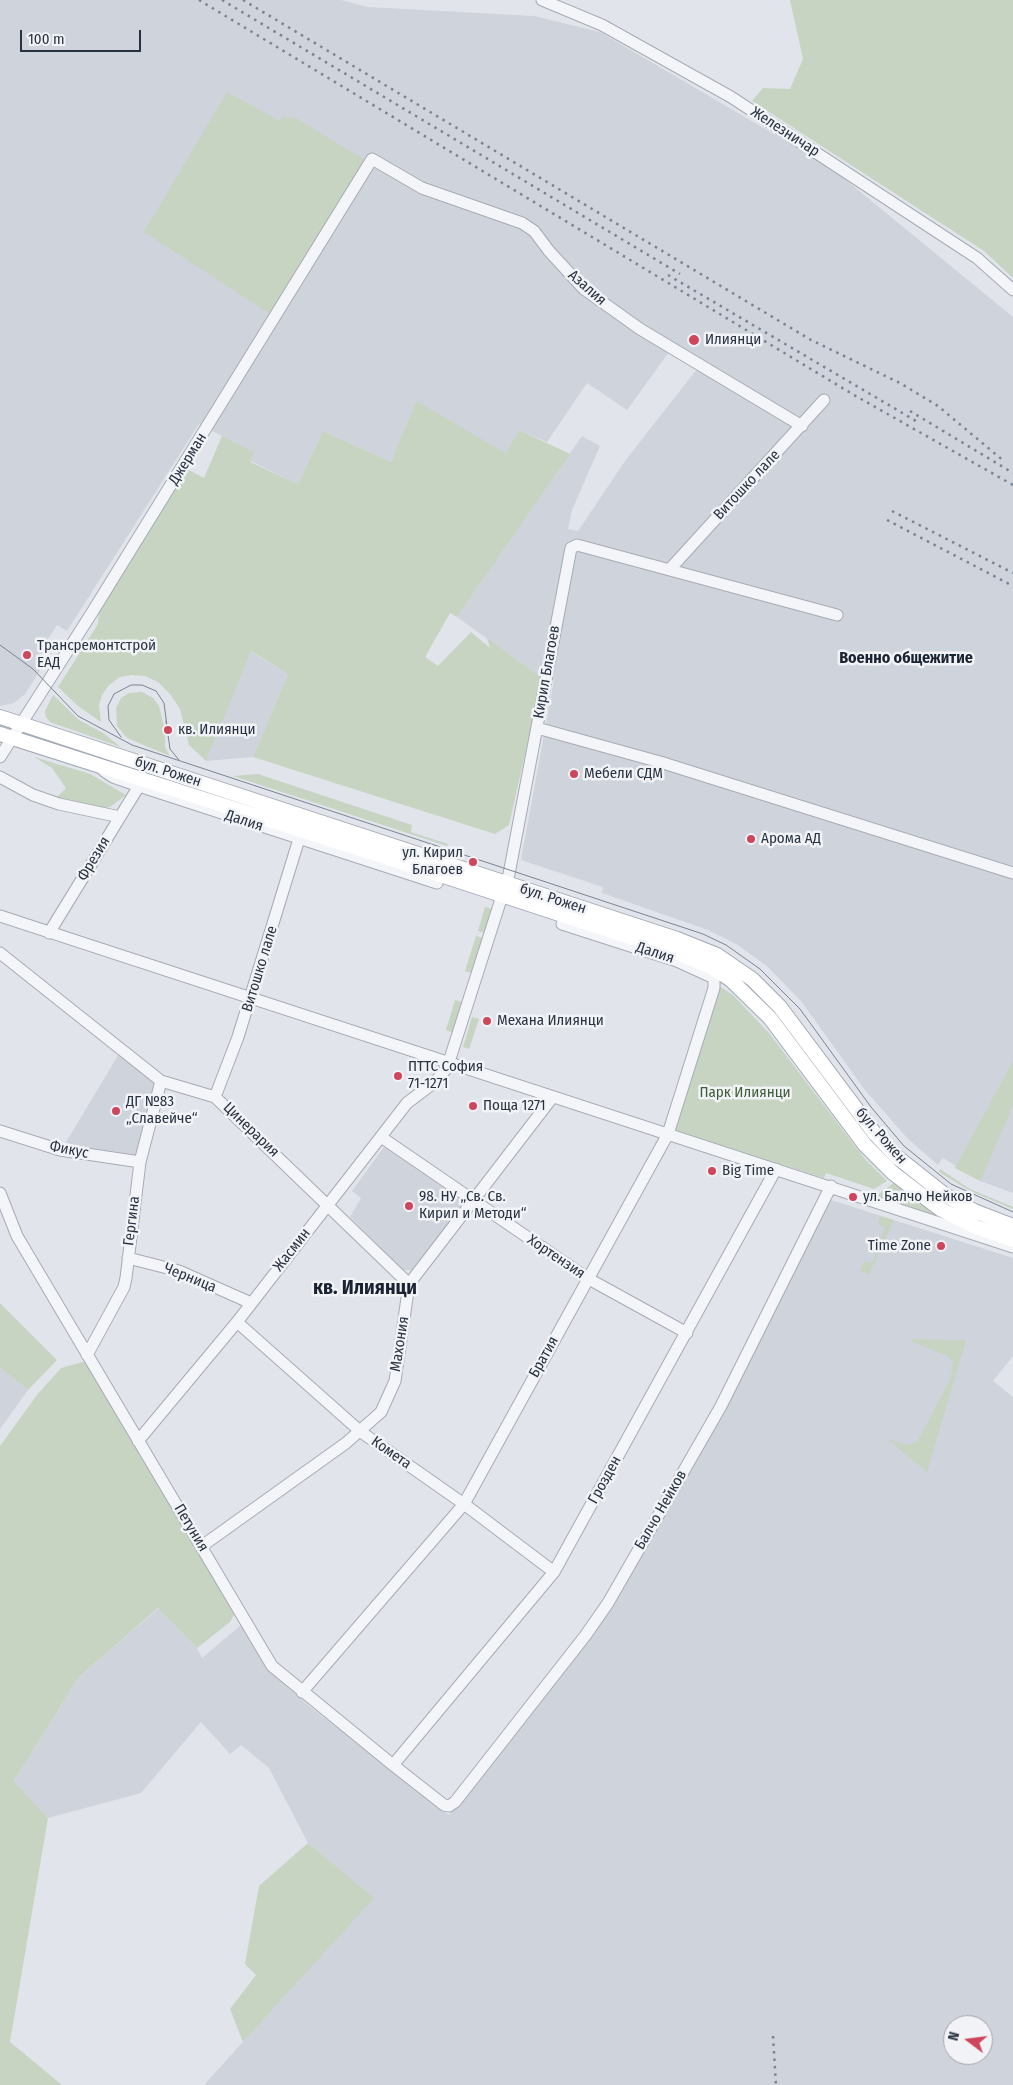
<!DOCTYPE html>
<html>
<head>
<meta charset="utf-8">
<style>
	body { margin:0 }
	#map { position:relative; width:1013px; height:2085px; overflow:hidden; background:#e1e4ea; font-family:"Fira Sans Condensed",sans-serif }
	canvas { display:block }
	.north { position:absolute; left:943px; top:2015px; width:50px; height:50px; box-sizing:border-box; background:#f1f3f7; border:1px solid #a1a6ae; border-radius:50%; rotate:285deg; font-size:14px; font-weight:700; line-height:20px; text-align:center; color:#293241 }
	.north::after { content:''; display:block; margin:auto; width:18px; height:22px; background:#ce465c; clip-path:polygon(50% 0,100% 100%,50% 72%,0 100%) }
	.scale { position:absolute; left:20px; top:30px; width:121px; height:22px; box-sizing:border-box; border:2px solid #293241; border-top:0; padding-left:6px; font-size:15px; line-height:18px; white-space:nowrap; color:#293241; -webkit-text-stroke:4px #f1f3f7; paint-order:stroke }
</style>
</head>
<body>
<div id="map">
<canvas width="1013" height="2085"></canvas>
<div class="north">N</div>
<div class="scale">100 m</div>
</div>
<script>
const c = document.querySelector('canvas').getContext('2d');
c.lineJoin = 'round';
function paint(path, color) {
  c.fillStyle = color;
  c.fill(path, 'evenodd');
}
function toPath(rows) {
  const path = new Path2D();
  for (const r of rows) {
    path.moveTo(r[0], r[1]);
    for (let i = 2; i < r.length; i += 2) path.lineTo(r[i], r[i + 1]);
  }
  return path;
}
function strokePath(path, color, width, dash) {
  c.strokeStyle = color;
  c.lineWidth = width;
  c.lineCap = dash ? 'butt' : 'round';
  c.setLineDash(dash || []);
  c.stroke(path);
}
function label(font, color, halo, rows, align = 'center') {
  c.font = font + ' "Fira Sans Condensed",sans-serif';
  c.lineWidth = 5;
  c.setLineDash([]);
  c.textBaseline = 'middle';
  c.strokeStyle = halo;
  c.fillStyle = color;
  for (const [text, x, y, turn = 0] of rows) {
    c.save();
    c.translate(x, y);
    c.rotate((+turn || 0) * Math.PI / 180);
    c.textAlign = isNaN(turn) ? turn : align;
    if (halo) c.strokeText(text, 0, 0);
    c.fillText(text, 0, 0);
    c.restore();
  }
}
const built = toPath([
	[0,0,341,0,368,7,534,16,600,32,830,167,1013,317,1013,1193,980,1181,943,1158,938,1165,908,1139,865,1090,801,1001,768,967,738,945,708,930,602,893,603,887,521,860,554,680,542,678,457,617,582,436,600,446,572,510,568,529,578,531,625,461,697,369,669,352,627,410,587,383,547,442,519,430,507,454,416,402,391,462,323,431,298,484,250,461,253,452,199,424,67,631,57,625,43,647,45,649,37,659,42,667,25,694,14,703,0,706],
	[250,651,288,674,253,757,206,761],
	[120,1052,157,1084,137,1155,65,1144],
	[384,1147,466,1202,414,1270,403,1270,350,1217,361,1198,352,1191],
	[831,1200,1013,1258,1013,1356,993,1381,1013,1397,1013,2085,204,2085,373,1898,308,1843,269,1768,241,1745,230,1754,201,1722,141,1793,48,1818,14,1781,78,1678,159,1608,197,1648,202,1658,241,1625,266,1668,309,1706,449,1815,594,1629,722,1408],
	[953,2025,983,2025,983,2055,953,2055],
	[0,1368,28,1390,0,1429]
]);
const green = toPath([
	[790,0,1013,0,1013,278,984,251,752,101,763,88,790,89,803,59],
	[227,92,280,121,282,117,296,118,365,160,270,314,144,232],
	[416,401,506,453,519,430,570,454,457,617,450,613,425,657,438,666,471,632,490,648,487,638,542,678,509,825,495,834,253,757,288,674,251,651,206,761,189,745,180,709,170,694,158,682,145,676,132,675,120,677,109,685,102,695,99,705,101,722,78,706,58,687,98,624,99,610,187,469,204,478,222,436,254,452,250,462,298,484,323,431,391,462],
	[142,692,153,698,159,706,165,731,165,747,170,756,127,738,117,726,116,708,121,698,129,693],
	[53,695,79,720,103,733,121,747,50,722,46,717,45,711],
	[34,757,90,774,126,795,110,807,103,808,56,798,66,788,52,768],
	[258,774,412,825,411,832,448,844,447,846,233,776],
	[485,907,492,909,484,933,478,931],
	[476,936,483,938,472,973,465,971],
	[719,986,733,995,769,1033,864,1158,887,1181,874,1189,826,1173,824,1178,674,1130],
	[455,1000,462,1002,453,1033,446,1030],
	[472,1017,479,1019,469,1049,463,1047],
	[1013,1061,1013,1105,980,1181,955,1168],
	[940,1169,970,1189,1013,1207,1013,1209,970,1191,939,1172],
	[895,1182,968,1230,876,1196],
	[880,1216,894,1220,869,1274,860,1271,864,1261,872,1263,885,1227,878,1225],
	[0,1303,57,1360,28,1390,0,1368],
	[911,1339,966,1340,927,1472,886,1438,906,1445,917,1442,951,1378,953,1361,947,1356,912,1342],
	[86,1361,235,1613,230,1622,197,1648,158,1608,78,1678,14,1781,48,1818,10,2042,62,2085,0,2085,0,1446,37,1395,61,1368],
	[308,1843,374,1898,243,2042,230,2009,256,1975,245,1964,259,1886]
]);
const minor = toPath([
	[542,0,602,25,731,97,977,258,1013,290],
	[670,569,824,400],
	[537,728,660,762,1013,873],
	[0,757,93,611,372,159,422,188,522,223,534,231,549,251,584,289,640,329,802,426],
	[104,771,113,777,139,786,437,883],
	[0,777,33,795,59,804,120,817],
	[0,916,1013,1247],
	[49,933,139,786],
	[0,953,161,1081,215,1097,409,1284],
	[215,1097,238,1037,299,839],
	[0,1131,60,1150,140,1162],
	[381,1137,587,1278,687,1333],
	[0,1193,17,1236,272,1666,393,1765,444,1805,449,1806,455,1802,585,1636,608,1603,721,1406,831,1186],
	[128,1258,179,1271,251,1303],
	[237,1322,361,1432,464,1504,554,1572],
	[87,1355,124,1287,126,1278,140,1162,161,1081],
	[138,1441,237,1322,407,1103,436,1081,447,1068,509,874,571,548,577,545,837,615],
	[202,1546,346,1443,381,1412,395,1381,409,1284,552,1098],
	[302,1692,464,1504,668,1134,714,988,714,978,677,961,562,924],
	[393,1765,554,1572,776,1169]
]);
const major = toPath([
	[0,717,677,939,717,955,752,979,780,1007,875,1134,897,1157,945,1195,974,1211,1013,1226],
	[0,734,407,864,672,951,711,967,731,980,770,1018,865,1145,893,1173,940,1209,976,1227,1013,1240]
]);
const tram = toPath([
	[0,645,33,669,78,716,132,745,703,934,726,945,760,969,800,1009,871,1107,904,1146,951,1184,1013,1212],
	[166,721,170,749,179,760],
	[121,737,109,720,108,706,114,694,131,685,142,685,156,691,164,703,167,726]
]);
const rail = toPath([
	[199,0,854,395,1013,485],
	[222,0,680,274],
	[243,0,811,340,900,383,938,406,1005,462],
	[668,275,916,421],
	[910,411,1013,473],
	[892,511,1013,573],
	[887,520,1013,586],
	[773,2036,776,2085]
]);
const markers = [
	[694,340,6,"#ce465c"],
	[27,655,5,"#ce465c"],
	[168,730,5,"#ce465c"],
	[574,774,5,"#ce465c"],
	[751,839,5,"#ce465c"],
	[473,862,5,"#ce465c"],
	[487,1021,5,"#ce465c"],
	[398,1076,5,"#ce465c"],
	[473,1106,5,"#ce465c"],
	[116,1111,5,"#ce465c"],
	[712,1171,5,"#ce465c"],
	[853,1197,5,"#ce465c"],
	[409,1206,5,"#ce465c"],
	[941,1246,5,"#ce465c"]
];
const streetNames = [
	["Железничар",785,132,33],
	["Азалия",587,288,41],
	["Джерман",188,459,-58],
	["Витошко лале",747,485,-47],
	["Кирил Благоев",547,672,-80],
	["бул. Рожен",168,772,18],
	["Далия",244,821,18],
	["Фрезия",94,859,-59],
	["бул. Рожен",553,899,18],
	["Далия",655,953,18],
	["Витошко лале",260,969,-73],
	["Цинерария",251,1130,44],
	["бул. Рожен",881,1136,49],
	["Фикус",69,1150,11],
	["Гергина",132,1221,-83],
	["Жасмин",292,1250,-52],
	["Хортензия",556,1257,34],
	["Черница",190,1278,22],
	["Махония",400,1344,-81],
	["Братия",544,1357,-61],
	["Комета",391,1453,35],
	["Грозден",605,1480,-61],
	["Балчо Нейков",661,1510,-60],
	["Петуния",191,1528,59]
];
const poiNames = [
	["Илиянци",705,340],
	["Трансремонтстрой",37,646],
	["ЕАД",37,663],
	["кв. Илиянци",178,730],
	["Мебели СДМ",584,774],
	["Арома АД",761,839],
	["ул. Кирил",463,853,"right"],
	["Благоев",463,870,"right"],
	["Механа Илиянци",497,1021],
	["ПТТС София",408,1067],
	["71-1271",408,1084],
	["ДГ №83",126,1102],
	["„Славейче“",126,1119],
	["Поща 1271",483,1106],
	["Big Time",722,1171],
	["98. НУ „Св. Св.",419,1197],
	["Кирил и Методи“",419,1214],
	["ул. Балчо Нейков",863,1197],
	["Time Zone",931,1246,"right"]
];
const parkNames = [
	["Парк Илиянци",745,1093]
];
const neighbourhoodNames = [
	["Военно общежитие",906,659]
];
const districtNames = [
	["кв. Илиянци",365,1288]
];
paint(built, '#cfd3dc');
paint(green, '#c7d4c2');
strokePath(minor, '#a6abb4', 13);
strokePath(major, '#a0a9b5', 16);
strokePath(minor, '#f4f5f8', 11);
strokePath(major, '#fff', 14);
strokePath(tram, '#7a8493', 1);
strokePath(rail, '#7a8493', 2.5, [2.5, 5]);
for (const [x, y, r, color] of markers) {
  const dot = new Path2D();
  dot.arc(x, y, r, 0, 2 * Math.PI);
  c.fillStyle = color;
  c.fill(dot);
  strokePath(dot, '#f1f3f7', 2);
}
label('15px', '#293241', '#f1f3f7', streetNames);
label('15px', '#293241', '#f1f3f7', poiNames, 'left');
label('15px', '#3e5d36', '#f1f3f7', parkNames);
label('bold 16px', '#1b2332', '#f1f3f7', neighbourhoodNames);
label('bold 20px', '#1b2332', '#f1f3f7', districtNames);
</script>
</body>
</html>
